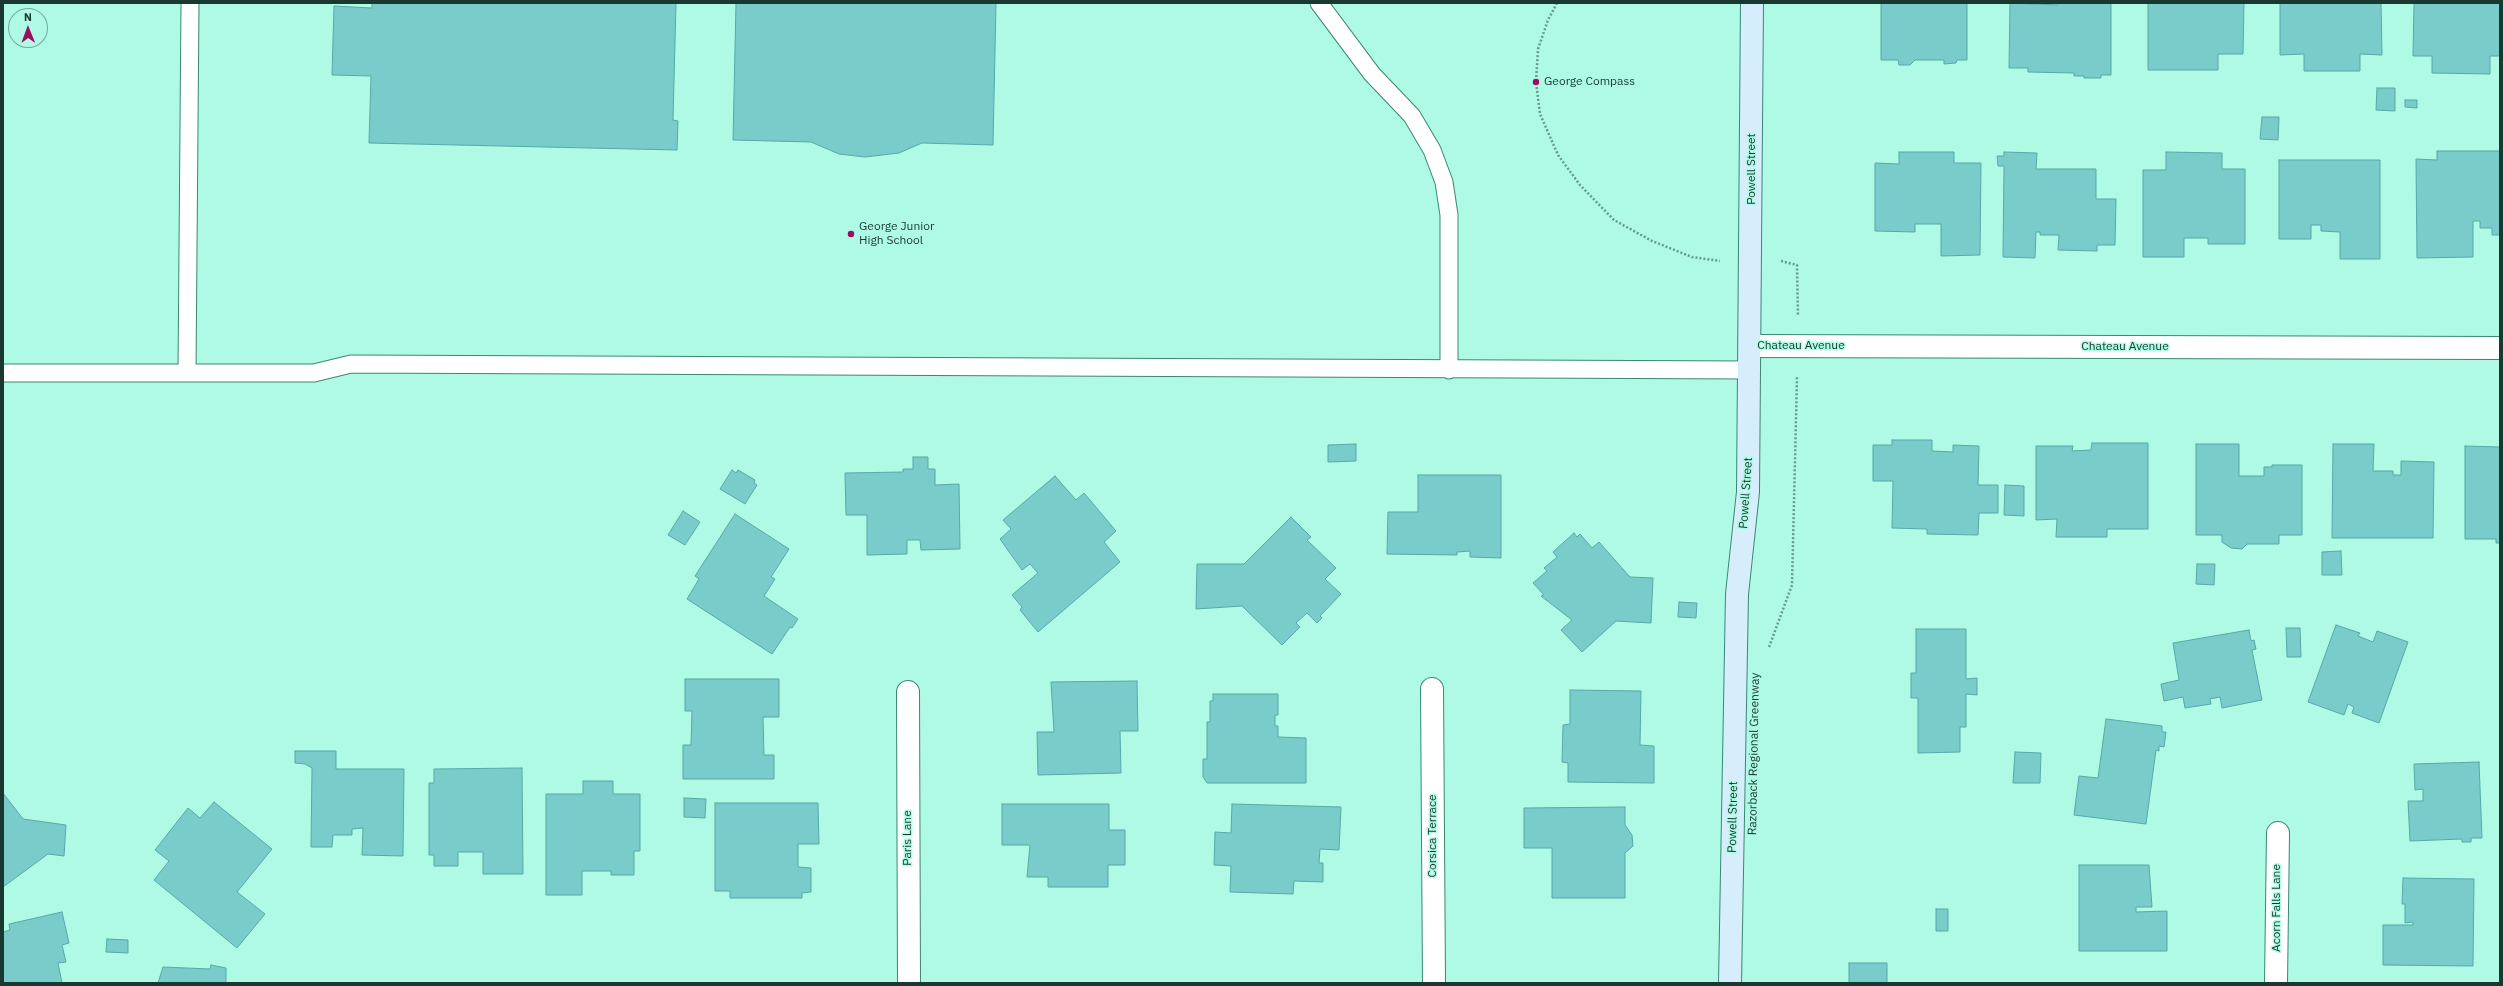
<!DOCTYPE html>
<html>
<head>
<meta charset="utf-8">
<style>
	body { margin:0 }
	#map { position:relative; width:2503px; height:986px; overflow:hidden; background:#aefae4; font-family:"IBM Plex Sans",sans-serif }
	canvas { display:block }
	.frame { position:absolute; inset:0; border:4px solid #193830; pointer-events:none }
	.north { position:absolute; left:8px; top:8px; width:40px; height:40px; box-sizing:border-box; background:#aefae4; border:1px solid #72ac9c; border-radius:50%; rotate:359deg; font-size:11px; font-weight:700; line-height:16px; text-align:center; color:#193830 }
	.north::after { content:''; display:block; margin:auto; width:14px; height:18px; background:#9b0e5e; clip-path:polygon(50% 0,100% 100%,50% 72%,0 100%) }
</style>
</head>
<body>
<div id="map">
<canvas width="2503" height="986"></canvas>
<div class="frame"></div>
<div class="north">N</div>
</div>
<script>
const c = document.querySelector('canvas').getContext('2d');
c.lineJoin = 'round';
function paint(path, color) {
  c.fillStyle = color;
  c.fill(path, 'evenodd');
}
function toPath(rows) {
  const path = new Path2D();
  for (const r of rows) {
    path.moveTo(r[0], r[1]);
    for (let i = 2; i < r.length; i += 2) path.lineTo(r[i], r[i + 1]);
  }
  return path;
}
function strokePath(path, color, width, dash) {
  c.strokeStyle = color;
  c.lineWidth = width;
  c.lineCap = dash ? 'butt' : 'round';
  c.setLineDash(dash || []);
  c.stroke(path);
}
function label(font, color, halo, rows, align = 'center') {
  c.font = font + ' "IBM Plex Sans",sans-serif';
  c.lineWidth = 3;
  c.setLineDash([]);
  c.textBaseline = 'middle';
  c.strokeStyle = halo;
  c.fillStyle = color;
  for (const [text, x, y, turn = 0] of rows) {
    c.save();
    c.translate(x, y);
    c.rotate((+turn || 0) * Math.PI / 180);
    c.textAlign = isNaN(turn) ? turn : align;
    if (halo) c.strokeText(text, 0, 0);
    c.fillText(text, 0, 0);
    c.restore();
  }
}
const building = toPath([
	[372,3,676,3,673,120,678,121,677,150,369,143,371,76,332,75,334,6,372,8,372,3],
	[736,3,996,3,993,145,922,143,899,153,865,157,839,154,811,142,733,140,736,3],
	[1881,3,1967,3,1967,60,1957,60,1956,63,1944,64,1944,60,1915,60,1910,65,1899,65,1898,60,1881,60,1881,3],
	[2010,3,2058,5,2058,3,2111,3,2111,75,2101,75,2101,78,2084,78,2084,76,2074,76,2074,73,2028,72,2028,68,2009,68,2010,3],
	[2148,3,2244,3,2243,54,2218,54,2218,70,2148,70,2148,3],
	[2280,3,2381,3,2382,55,2360,54,2360,71,2304,71,2304,54,2280,55,2280,3],
	[2414,3,2500,3,2500,56,2490,56,2490,74,2432,73,2432,56,2413,56,2414,3],
	[2377,88,2395,88,2395,111,2376,110,2377,88],
	[2405,100,2417,100,2417,108,2405,107,2405,100],
	[2262,117,2279,117,2278,140,2260,139,2262,117],
	[2437,151,2500,151,2500,235,2492,235,2492,228,2480,228,2480,221,2473,221,2473,257,2417,258,2416,159,2437,160,2437,151],
	[1899,152,1954,152,1954,163,1981,163,1980,255,1941,256,1941,224,1915,224,1915,232,1875,231,1875,163,1899,164,1899,152],
	[2004,152,2037,153,2036,169,2096,169,2096,199,2116,199,2115,245,2097,245,2097,251,2058,250,2059,235,2040,235,2040,232,2036,232,2035,258,2003,257,2004,166,1998,166,1997,156,2004,156,2004,152],
	[2166,152,2222,153,2222,169,2245,169,2245,244,2208,244,2208,238,2184,238,2184,257,2143,257,2143,170,2166,170,2166,152],
	[2279,160,2380,160,2380,259,2340,259,2340,232,2321,231,2321,225,2311,225,2311,239,2279,239,2279,160],
	[1892,440,1932,440,1932,451,1953,452,1953,445,1979,446,1978,485,1998,485,1998,513,1979,513,1978,535,1927,534,1927,529,1892,528,1893,481,1873,481,1873,445,1892,445,1892,440],
	[2092,443,2148,443,2148,529,2107,529,2107,537,2056,537,2057,519,2036,520,2036,446,2073,446,2072,451,2091,450,2092,443],
	[1356,444,1356,461,1328,462,1328,445,1356,444],
	[2196,444,2239,444,2239,476,2264,476,2264,467,2272,467,2272,465,2302,465,2302,535,2279,535,2279,544,2247,544,2242,549,2231,548,2222,542,2222,535,2196,535,2196,444],
	[2333,444,2374,444,2373,471,2393,471,2393,475,2401,475,2401,461,2434,462,2433,538,2332,538,2333,444],
	[2465,446,2500,447,2500,543,2496,543,2496,539,2465,539,2465,446],
	[913,457,928,457,928,469,935,469,935,485,959,484,960,549,921,550,920,540,907,540,907,554,867,555,867,515,846,515,845,473,903,472,903,469,913,469,913,457],
	[732,470,736,473,738,470,755,480,754,483,757,485,745,504,720,489,732,470],
	[1418,475,1501,475,1501,558,1470,557,1470,551,1457,552,1457,555,1387,554,1388,512,1418,512,1418,475],
	[1055,476,1076,500,1084,493,1116,531,1104,542,1120,562,1038,632,1020,610,1022,607,1012,595,1038,573,1030,564,1022,570,1000,539,1011,529,1003,520,1055,476],
	[2005,485,2024,486,2024,516,2004,515,2005,485],
	[683,511,700,522,685,545,668,535,683,511],
	[735,514,789,549,771,577,775,579,764,596,798,619,792,628,790,627,772,654,687,599,699,579,695,576,735,514],
	[1291,517,1311,537,1307,540,1336,568,1325,579,1341,594,1320,616,1322,618,1317,623,1307,613,1296,623,1300,627,1282,645,1242,606,1196,609,1197,564,1244,564,1291,517],
	[1574,533,1577,537,1580,534,1592,548,1599,542,1630,577,1653,578,1651,623,1616,621,1582,652,1561,630,1572,620,1541,596,1544,595,1533,583,1547,571,1544,568,1557,557,1553,552,1574,533],
	[2341,551,2342,575,2322,575,2322,552,2341,551],
	[2197,564,2215,564,2214,585,2196,584,2197,564],
	[1679,602,1697,603,1696,618,1678,617,1679,602],
	[2336,625,2360,633,2358,636,2373,642,2377,631,2408,642,2379,723,2352,713,2354,707,2348,704,2344,715,2308,702,2336,625],
	[2286,628,2300,628,2301,657,2287,657,2286,628],
	[1916,629,1966,629,1966,679,1977,678,1977,695,1966,694,1966,727,1960,727,1960,752,1918,753,1918,698,1911,698,1911,673,1916,673,1916,629],
	[2249,630,2251,641,2254,640,2256,649,2252,650,2262,700,2222,708,2220,697,2210,699,2211,704,2185,708,2183,697,2164,701,2161,684,2179,680,2173,643,2249,630],
	[685,679,779,679,779,717,763,717,764,755,774,755,774,779,683,779,683,745,691,745,692,711,685,711,685,679],
	[1137,681,1138,731,1120,731,1121,773,1038,775,1037,732,1054,732,1051,682,1137,681],
	[1570,690,1641,691,1640,745,1654,746,1654,783,1568,782,1568,763,1562,762,1563,725,1570,724,1570,690],
	[1213,694,1278,694,1278,715,1275,715,1275,726,1278,726,1278,737,1306,738,1306,783,1207,783,1203,777,1203,759,1207,759,1207,722,1210,722,1210,701,1213,701,1213,694],
	[2106,719,2162,726,2162,732,2166,732,2164,747,2159,746,2159,751,2156,750,2146,824,2074,815,2079,776,2098,778,2106,719],
	[295,751,336,751,336,769,404,769,403,856,362,855,363,828,352,829,352,835,333,835,332,847,311,847,312,768,305,764,295,763,295,751],
	[2015,752,2041,753,2040,783,2013,783,2015,752],
	[2479,762,2482,838,2471,838,2471,842,2462,842,2462,839,2410,841,2408,801,2423,801,2423,789,2415,790,2414,764,2479,762],
	[522,768,523,874,483,874,483,852,458,852,458,866,434,866,434,855,429,855,429,783,434,783,434,769,522,768],
	[583,781,613,781,613,794,640,794,640,851,634,851,634,875,611,875,611,871,582,871,582,895,546,895,546,794,583,794,583,781],
	[3,793,23,819,66,825,64,856,48,854,3,887,3,793],
	[684,798,706,799,705,818,684,817,684,798],
	[214,802,272,849,237,892,265,914,237,948,154,880,169,861,155,850,188,808,200,818,214,802],
	[715,803,818,803,819,844,798,844,798,867,811,868,811,892,802,893,802,898,730,898,730,891,715,891,715,803],
	[1002,804,1109,804,1109,830,1125,830,1125,865,1108,865,1108,887,1048,887,1048,877,1027,877,1030,845,1002,845,1002,804],
	[1232,804,1341,807,1339,850,1320,849,1319,863,1323,863,1323,882,1294,881,1293,894,1230,892,1231,866,1214,865,1215,832,1231,833,1232,804],
	[1625,807,1625,825,1632,835,1633,846,1625,853,1625,898,1552,898,1552,848,1524,848,1524,808,1625,807],
	[2079,865,2149,865,2152,907,2136,907,2136,912,2167,911,2167,951,2079,951,2079,865],
	[2403,878,2474,879,2473,966,2383,965,2383,925,2413,925,2413,922,2405,923,2405,904,2402,904,2403,878],
	[1936,909,1948,909,1948,931,1936,931,1936,909],
	[62,912,69,943,62,945,66,962,58,963,62,983,3,983,3,932,10,930,9,924,62,912],
	[107,939,128,940,128,953,106,952,107,939],
	[1849,963,1887,963,1887,983,1849,983,1849,963],
	[211,965,226,968,226,983,158,983,163,967,210,969,211,965]
]);
const path = toPath([
	[1557,3,1548,20,1538,49,1536,82,1540,114,1558,155,1580,185,1614,220,1652,241,1692,257,1720,261],
	[1781,261,1797,265,1798,316],
	[1769,647,1792,585,1797,377]
]);
const lane = toPath([
	[1319,3,1372,74,1412,116,1432,150,1444,182,1449,215,1449,370],
	[3,373,314,373,351,364,1750,370],
	[187,373,190,3]
]);
const street = toPath([
	[1751,346,2500,348],
	[1432,689,1434,983],
	[908,692,909,983],
	[2276,983,2278,833]
]);
const secondary = toPath([
	[1730,983,1737,594,1748,492,1752,3]
]);
const markers = [
	[1536,82,4,"#9b0e5e"],
	[851,234,4,"#9b0e5e"]
];
const poiNames = [
	["George Compass",1544,82],
	["George Junior",859,227],
	["High School",859,241]
];
const streetNames = [
	["Powell Street",1752,169,-90],
	["Chateau Avenue",1801,346],
	["Chateau Avenue",2125,347],
	["Powell Street",1746,493,-86],
	["Razorback Regional Greenway",1754,754,-89],
	["Powell Street",1733,817,-89],
	["Corsica Terrace",1433,836,-90],
	["Paris Lane",908,838,-90],
	["Acorn Falls Lane",2277,908,-90]
];
paint(building, '#79ccca');
strokePath(building, '#55a9a7', 1);
strokePath(lane, '#3b8773', 19);
strokePath(street, '#3b8773', 24);
strokePath(secondary, '#3b8773', 24);
strokePath(path, '#659b8c', 2.5, [2, 2]);
strokePath(lane, '#fff', 17);
strokePath(street, '#fff', 22);
strokePath(secondary, '#d6eefc', 22);
for (const [x, y, r, color] of markers) {
  const dot = new Path2D();
  dot.arc(x, y, r, 0, 2 * Math.PI);
  c.fillStyle = color;
  c.fill(dot);
  strokePath(dot, '#aefae4', 1.5);
}
label('12px', '#193830', '#aefae4', poiNames, 'left');
label('12px', '#193830', '#aefae4', streetNames);
</script>
</body>
</html>
